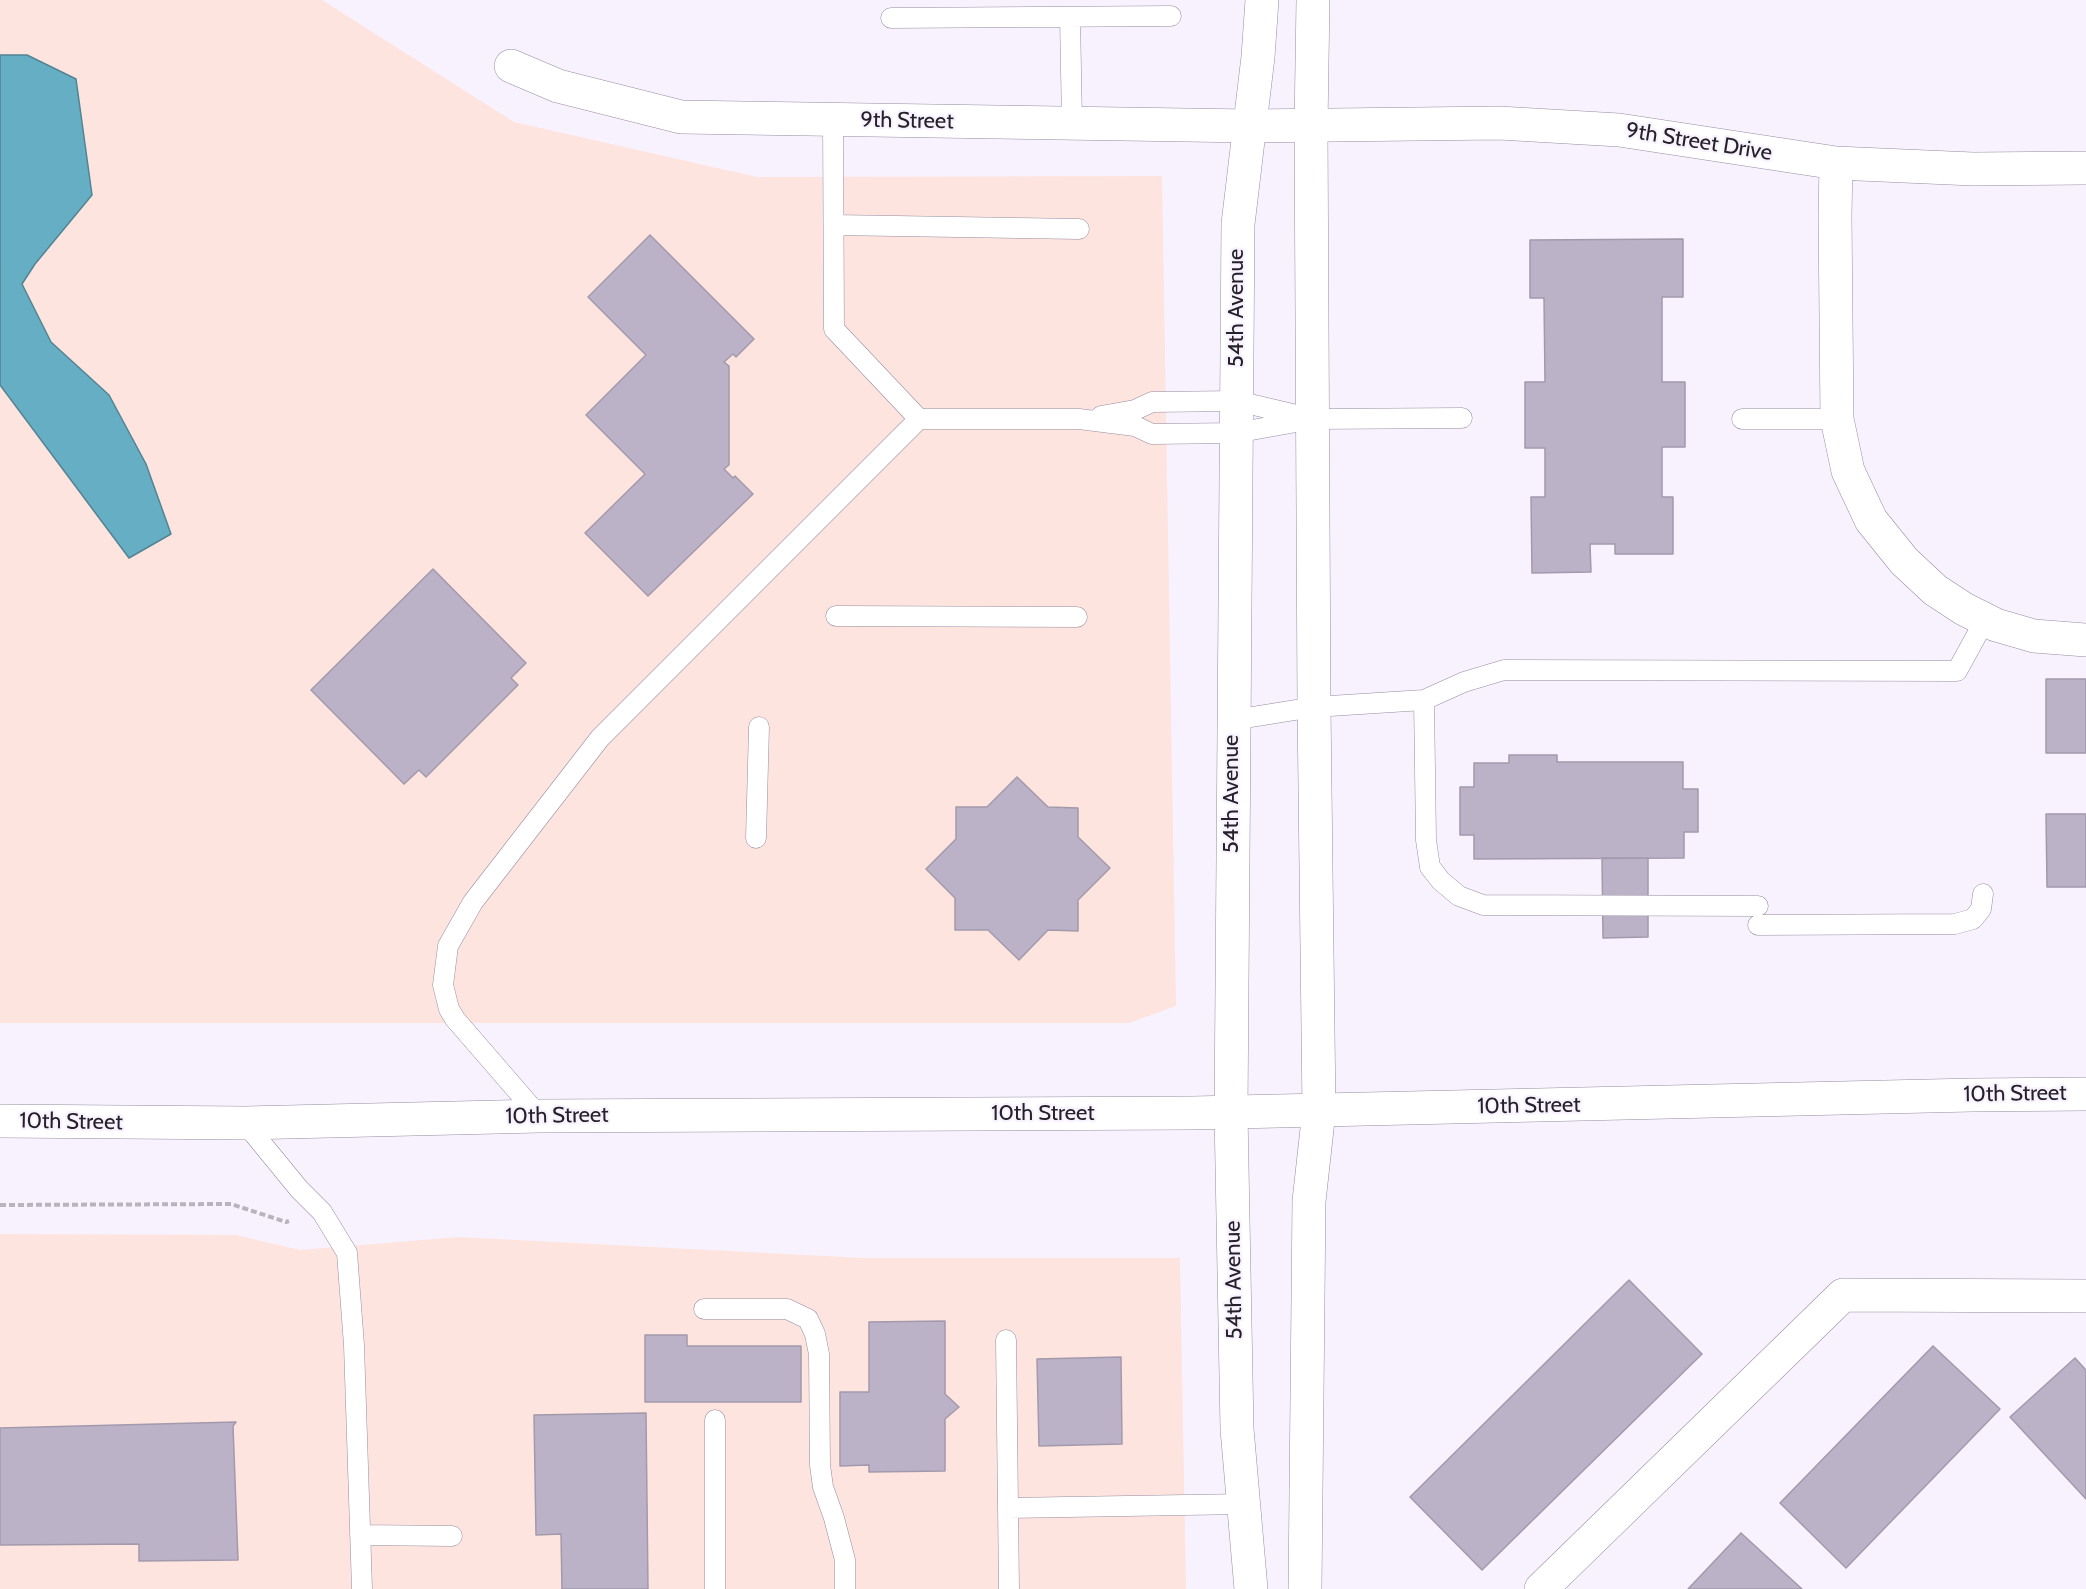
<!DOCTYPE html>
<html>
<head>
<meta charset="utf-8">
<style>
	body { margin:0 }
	canvas { display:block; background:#f8f2ff }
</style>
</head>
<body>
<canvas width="2086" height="1589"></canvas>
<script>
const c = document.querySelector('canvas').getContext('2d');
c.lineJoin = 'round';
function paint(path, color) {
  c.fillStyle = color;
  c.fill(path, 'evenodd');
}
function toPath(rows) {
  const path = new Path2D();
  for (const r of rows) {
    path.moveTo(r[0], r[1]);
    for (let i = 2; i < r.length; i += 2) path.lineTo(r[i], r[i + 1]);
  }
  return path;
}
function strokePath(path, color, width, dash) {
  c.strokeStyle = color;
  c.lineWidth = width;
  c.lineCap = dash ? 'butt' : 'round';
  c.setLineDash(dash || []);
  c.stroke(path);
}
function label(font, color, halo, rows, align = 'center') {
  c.font = font + ' Cabin,sans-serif';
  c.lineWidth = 4.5;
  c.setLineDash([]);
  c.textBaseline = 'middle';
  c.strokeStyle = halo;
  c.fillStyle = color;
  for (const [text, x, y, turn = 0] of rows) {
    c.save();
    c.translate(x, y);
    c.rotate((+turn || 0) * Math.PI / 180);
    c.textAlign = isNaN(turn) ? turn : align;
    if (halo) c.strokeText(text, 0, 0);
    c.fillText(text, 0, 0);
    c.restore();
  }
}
const commercial = toPath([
	[0,0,322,0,514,122,757,177,1162,176,1176,1006,1129,1023,0,1023],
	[0,1234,236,1235,300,1250,459,1237,864,1258,1180,1258,1186,1589,0,1589]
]);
const water = toPath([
	[0,55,27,55,76,79,92,195,35,264,22,284,51,342,109,395,146,464,171,534,129,558,0,385,0,55]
]);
const building = toPath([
	[650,235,754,339,736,357,733,354,724,362,729,366,729,465,724,469,733,478,735,476,753,494,648,596,585,533,645,474,586,415,646,355,588,297,650,235],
	[1683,239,1683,297,1662,297,1662,382,1685,382,1685,447,1662,447,1662,497,1673,497,1673,554,1615,554,1615,544,1590,544,1591,572,1532,573,1531,497,1545,497,1545,448,1525,448,1525,382,1545,382,1544,298,1530,298,1530,240,1683,239],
	[433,569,526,663,511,678,518,685,426,777,419,770,404,784,311,690,433,569],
	[2046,679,2086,679,2086,753,2046,753,2046,679],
	[1509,755,1557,755,1557,762,1683,762,1683,789,1698,789,1698,832,1684,832,1684,858,1474,859,1474,835,1460,835,1460,787,1474,787,1474,763,1509,763,1509,755],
	[1017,777,1048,807,1078,808,1078,837,1110,868,1078,900,1078,931,1048,930,1019,960,988,930,955,930,955,898,926,869,956,839,956,807,987,807,1017,777],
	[2046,814,2086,814,2086,887,2047,887,2046,814],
	[1602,858,1648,858,1648,937,1603,938,1602,858],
	[1629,1280,1702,1354,1482,1570,1410,1497,1629,1280],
	[945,1321,945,1394,959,1407,945,1419,945,1471,869,1472,869,1465,840,1466,840,1392,869,1392,869,1322,945,1321],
	[645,1335,687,1335,687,1346,801,1346,801,1402,645,1402,645,1335],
	[1933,1346,2000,1409,1846,1568,1780,1503,1933,1346],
	[1121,1357,1122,1444,1039,1446,1037,1359,1121,1357],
	[2075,1358,2086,1370,2086,1499,2010,1417,2075,1358],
	[646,1413,648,1589,562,1589,561,1534,536,1535,534,1415,646,1413],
	[236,1422,233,1426,238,1560,139,1561,139,1544,0,1545,0,1428,236,1422],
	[1741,1533,1802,1589,1688,1589,1741,1533]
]);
const path = toPath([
	[0,1205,231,1204,286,1222,289,1221]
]);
const lane = toPath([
	[1070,17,1072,123],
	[891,18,1171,16],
	[833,119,834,329,919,419],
	[834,225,1079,229],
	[1101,416,1135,410,1152,402,1237,401,1305,417],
	[1742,419,1837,419],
	[836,616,1077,617],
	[1424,700,1426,840,1430,867,1441,881,1459,896,1483,905,1758,906],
	[1233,720,1314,707,1424,700,1464,682,1504,670,1957,671,1985,620],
	[756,838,759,727],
	[1758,925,1955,924,1973,919,1981,909,1983,894],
	[539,1116,455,1019,449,1009,443,985,448,946,473,902,600,738,919,419,1079,419,1135,426,1152,434,1235,433,1313,419,1462,418],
	[245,1123,299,1189,322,1212,347,1253,354,1345,362,1589],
	[704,1309,787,1309,808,1319,815,1334,819,1354,820,1465,823,1487,834,1518,845,1560,845,1589],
	[1006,1340,1009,1589],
	[715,1420,715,1589],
	[1008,1508,1245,1504],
	[360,1535,452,1536]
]);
const street = toPath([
	[511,66,558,86,681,117,1250,126,1499,123,1619,130,1836,163,1973,169,2086,168],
	[1836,163,1835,216,1837,419,1848,471,1871,520,1904,561,1935,590,1964,609,1996,625,2034,636,2086,640],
	[1231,1113,1237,1429,1251,1589],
	[1305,1589,1309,1201,1319,1111],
	[1541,1589,1843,1295,2086,1296]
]);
const secondary = toPath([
	[1313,0,1311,126,1314,707,1319,1111],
	[1231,1113,1238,224,1258,57,1262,0]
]);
const primary = toPath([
	[0,1121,245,1123,539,1116,1192,1113,1972,1095,2086,1094]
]);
const streetNames = [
	["9th Street",907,121,1],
	["9th Street Drive",1699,142,9],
	["54th Avenue",1237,308,-90],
	["54th Avenue",1232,794,-90],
	["10th Street",2015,1094,-1],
	["10th Street",1529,1106,-1],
	["10th Street",1043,1114],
	["10th Street",557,1116,-1],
	["10th Street",71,1122,1],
	["54th Avenue",1234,1280,-91]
];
paint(commercial, '#fee4de');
paint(water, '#66aec3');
strokePath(water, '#528494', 1.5);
paint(building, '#bcb2c7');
strokePath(building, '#a399ad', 1.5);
strokePath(lane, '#968da1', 21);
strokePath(street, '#968da1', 34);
strokePath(secondary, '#968da1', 34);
strokePath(primary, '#968da1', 34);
strokePath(path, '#b8b3be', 4, [6, 3]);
strokePath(lane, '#fff', 20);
strokePath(street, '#fff', 33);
strokePath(secondary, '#fff', 33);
strokePath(primary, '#fff', 33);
label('22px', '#242128', '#f8f2ff', streetNames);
</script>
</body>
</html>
